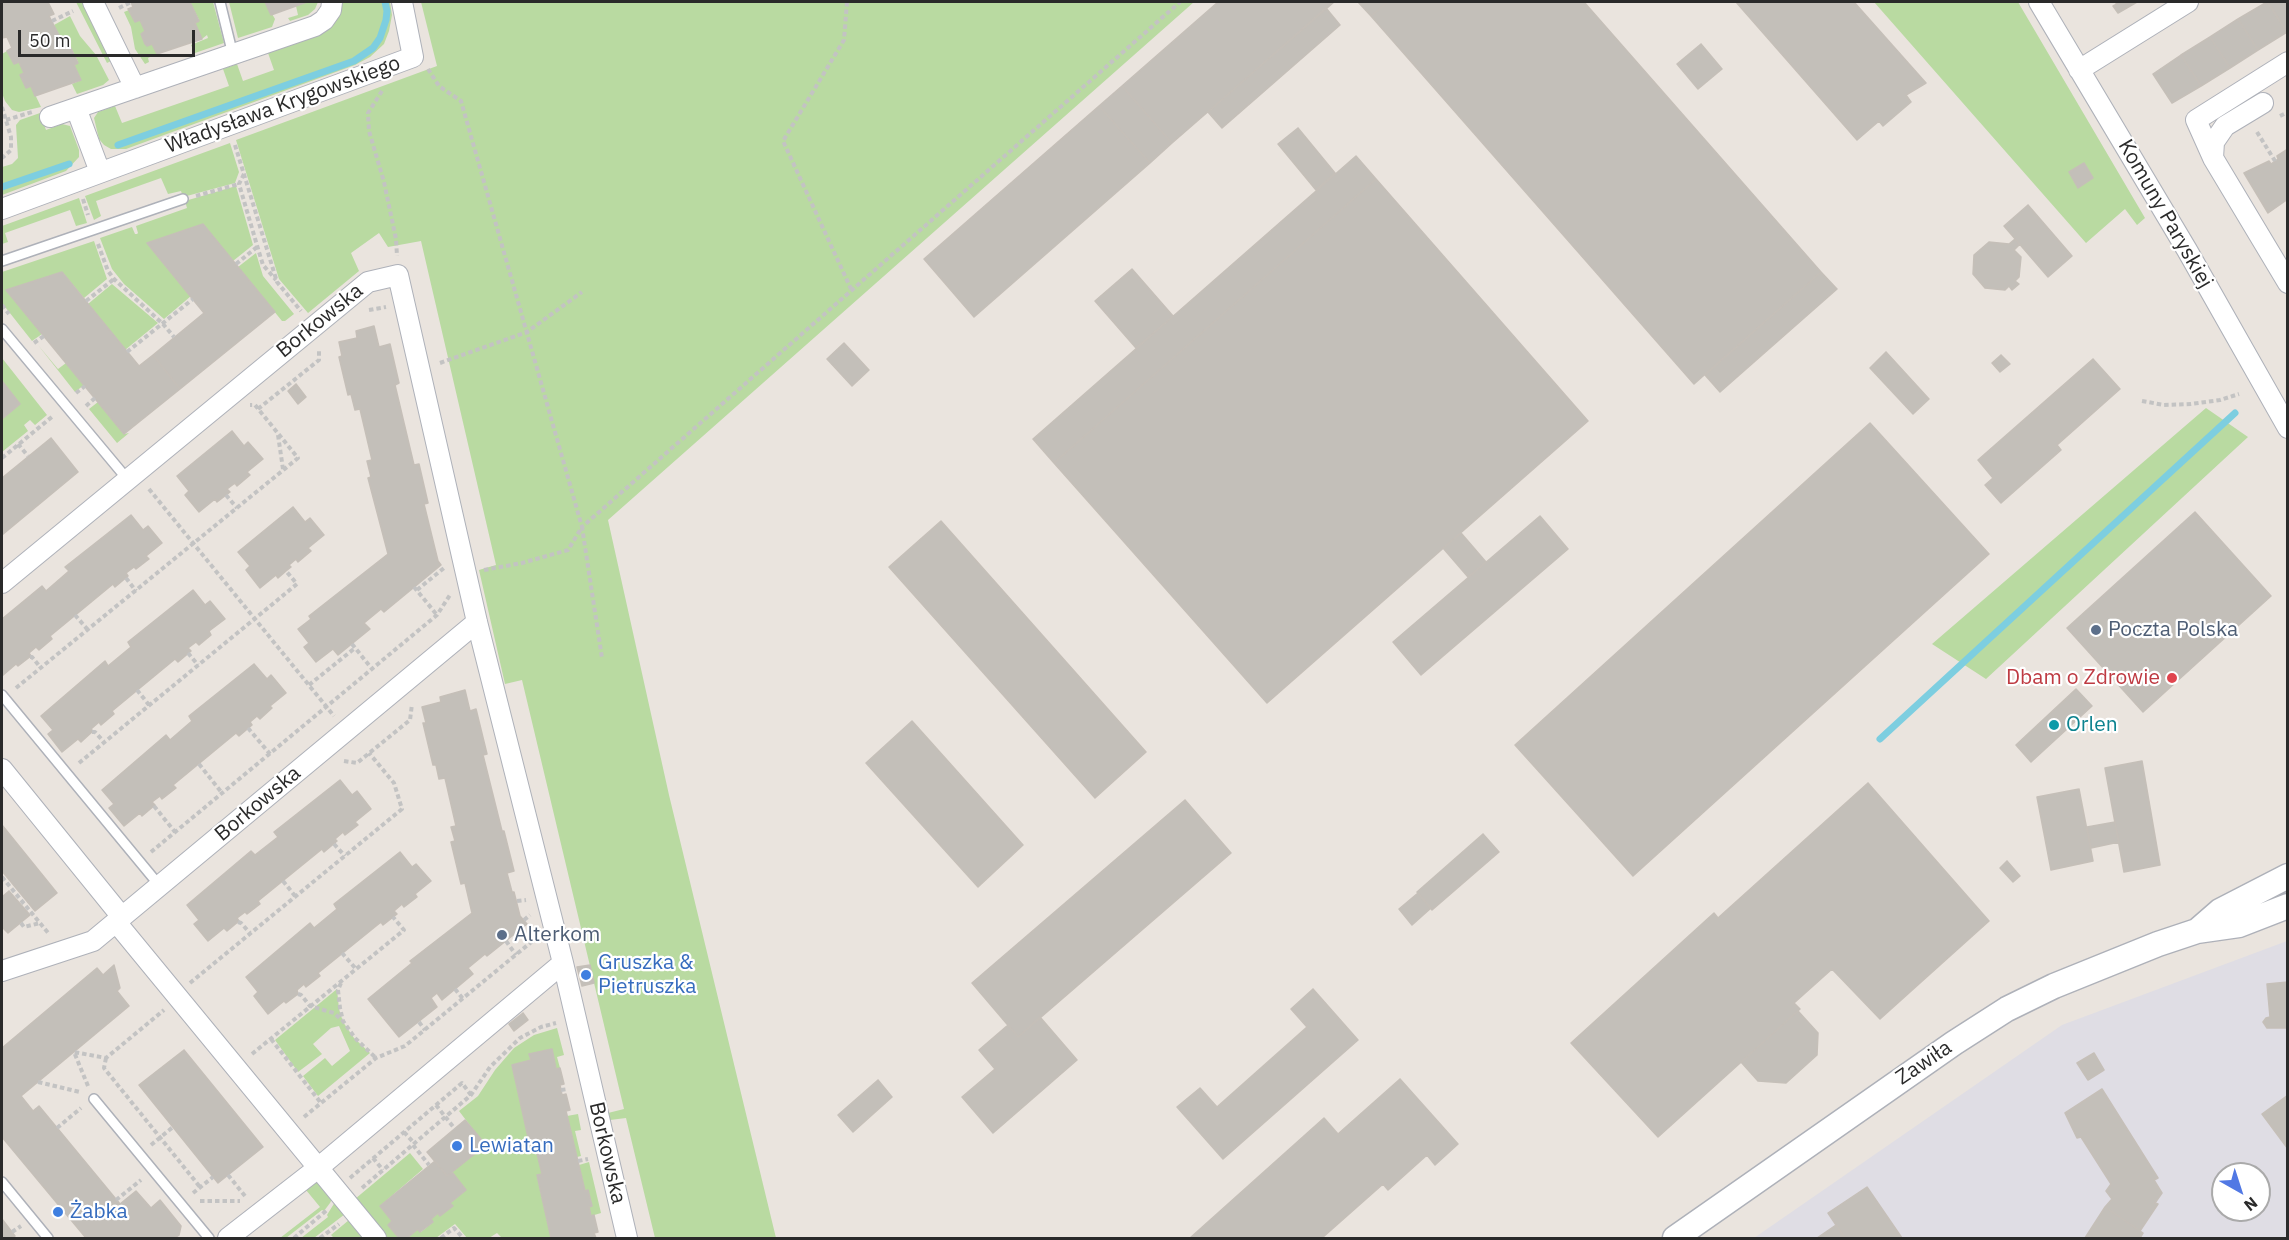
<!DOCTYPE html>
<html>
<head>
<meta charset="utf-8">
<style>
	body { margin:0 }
	#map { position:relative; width:2289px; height:1240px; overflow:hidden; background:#eae4de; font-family:"IBM Plex Sans",sans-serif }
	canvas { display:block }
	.frame { position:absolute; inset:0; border:3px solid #2a2a2a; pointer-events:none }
	.north { position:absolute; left:2211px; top:1162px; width:60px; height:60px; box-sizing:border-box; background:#fff; border:2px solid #aaa; border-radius:50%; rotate:141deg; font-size:16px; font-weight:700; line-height:24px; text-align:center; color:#2a2a2a }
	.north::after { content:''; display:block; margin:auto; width:21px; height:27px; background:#5178e4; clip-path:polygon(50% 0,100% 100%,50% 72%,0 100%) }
	.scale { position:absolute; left:18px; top:30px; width:177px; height:27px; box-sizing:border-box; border:3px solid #2a2a2a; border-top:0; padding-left:8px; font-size:18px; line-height:21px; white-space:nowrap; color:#2a2a2a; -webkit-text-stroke:4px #fff; paint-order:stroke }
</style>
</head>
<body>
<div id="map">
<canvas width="2289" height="1240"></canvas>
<div class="frame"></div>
<div class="north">N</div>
<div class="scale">50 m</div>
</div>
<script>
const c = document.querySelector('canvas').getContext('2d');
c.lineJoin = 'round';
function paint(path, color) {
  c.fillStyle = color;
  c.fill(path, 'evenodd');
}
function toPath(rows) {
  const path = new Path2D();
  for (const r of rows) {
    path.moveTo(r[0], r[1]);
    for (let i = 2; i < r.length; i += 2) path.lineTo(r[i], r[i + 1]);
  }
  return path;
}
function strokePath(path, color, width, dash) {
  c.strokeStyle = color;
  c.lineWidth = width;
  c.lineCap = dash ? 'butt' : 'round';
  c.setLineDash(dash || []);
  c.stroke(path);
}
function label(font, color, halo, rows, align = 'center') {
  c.font = font + ' "IBM Plex Sans",sans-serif';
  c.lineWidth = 4.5;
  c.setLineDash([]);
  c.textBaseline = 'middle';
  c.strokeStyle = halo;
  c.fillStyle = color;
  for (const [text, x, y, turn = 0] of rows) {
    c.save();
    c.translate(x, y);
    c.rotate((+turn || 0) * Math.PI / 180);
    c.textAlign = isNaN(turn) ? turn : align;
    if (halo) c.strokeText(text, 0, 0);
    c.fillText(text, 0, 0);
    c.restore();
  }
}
const industrial = toPath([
	[2287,941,2287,1238,1754,1238,2062,1025],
	[2223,1174,2259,1174,2259,1210,2223,1210]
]);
const green = toPath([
	[76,2,84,2,113,60,107,63],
	[190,2,213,2,224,43,195,53,191,45,208,38,207,35,202,39,195,23,199,20],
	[229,2,265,2,275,19,272,27,238,38],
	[306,2,318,2,315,9,308,15,290,21,288,18,298,15,296,6],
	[343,2,390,2,392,15,389,31,384,44,370,57,355,65,126,149,111,149,104,145,99,139,94,118,98,112,115,106,122,123,229,86,223,69,237,64,243,81,274,70,268,53,325,32,338,17],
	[421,2,1194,2,608,520,669,795,776,1238,655,1238,626,1118,610,1120,608,1113,624,1109,522,680,505,684,479,570,496,565,421,241,388,247,379,233,351,253,359,271,308,313,279,279,236,140,437,66],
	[1874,2,2018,2,2145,218,2137,225,2125,209,2086,243],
	[129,10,135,22,140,20,145,31,141,34,145,44,147,46,152,44,157,54,148,58,149,62,145,64,135,49,131,27,124,12],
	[70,16,80,36,96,55,109,80,103,85,77,94,72,84,81,80,74,65,78,62,66,37,61,39,54,25],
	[7,51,14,64,19,62,24,73,20,75,26,88,31,86,41,107,19,112,12,110,5,101,2,93,2,54],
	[40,113,46,130,62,124,70,126,79,150,79,157,66,171,2,195,2,167,12,164,18,158,16,125,20,120],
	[230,143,239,172,235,183,183,197,181,191,168,194,161,178,96,201,101,216,94,220,85,196],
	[236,186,253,245,233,261,203,224,148,243,191,296,164,319,124,284,112,269,100,238,132,227,135,234,137,234,138,233,136,226,187,208,185,201],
	[79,198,87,223,76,226,70,210,5,233,8,242,2,244,2,226],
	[94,241,107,279,84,298,62,272,7,290,42,334,32,341,2,303,2,272],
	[256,253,263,276,294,314,285,321,282,321,238,267],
	[112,284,158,323,125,350,88,304],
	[38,345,58,369,66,363,84,385,75,392],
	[2,358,47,415,35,425,30,420,24,425,28,431,2,452,2,419,20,404,2,381],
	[98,402,124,434,129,433,117,443,89,409],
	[2206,408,2248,437,1986,679,1932,644],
	[337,989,339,1009,343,1022,354,1038,370,1053,318,1096,303,1076,325,1058,332,1066,350,1051,339,1026,331,1028,313,1044,322,1054,298,1072,275,1040],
	[557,1028,564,1055,557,1057,560,1068,556,1069,552,1050,529,1055,531,1060,512,1065,530,1146,535,1145,542,1174,537,1176,551,1238,502,1238,497,1233,489,1238,467,1238,455,1224,436,1238,407,1238,418,1229,421,1232,433,1222,431,1219,438,1213,440,1215,452,1206,450,1203,466,1190,452,1172,485,1145,459,1111,478,1096,495,1070,514,1048,534,1035],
	[578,1114,581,1130,575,1131,581,1156,577,1157,567,1116],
	[410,1153,423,1169,380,1206,392,1221,388,1225,399,1238,388,1238,355,1199],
	[589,1162,601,1213,591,1216,589,1207,592,1206,588,1190,585,1191,579,1165],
	[317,1181,332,1199,330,1203,324,1211,322,1210,286,1238,280,1238,320,1207,306,1190],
	[335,1202,345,1214,314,1238,301,1238,328,1217,327,1215],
	[349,1220,364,1238,334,1238,331,1235]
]);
const stream = toPath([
	[118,145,354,61,373,48,380,38,386,20,387,11,385,2],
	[2,187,69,164],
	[1880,739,2235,413]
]);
const building = toPath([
	[2,2,48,2,54,14,49,16,61,39,65,36,78,63,74,65,81,80,35,96,31,86,26,88,20,75,24,73,19,62,14,64,7,51,12,48,7,37,2,38,2,2],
	[131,2,190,2,199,21,195,23,202,39,157,54,152,44,147,46,145,44,141,34,145,31,140,20,135,22,128,9,133,7,131,2],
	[265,2,307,2,271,15,265,2],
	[1218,2,1334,2,1172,143,1122,86,1218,2],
	[1358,2,1388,2,1371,16,1358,2],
	[1388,2,1584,2,1821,272,1694,384,1371,16,1388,2],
	[1736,2,1854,2,1926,83,1906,95,1911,102,1883,126,1879,121,1857,140,1736,2],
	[2115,2,2137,2,2118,13,2113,6,2117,4,2115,2],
	[2267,2,2287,32,2258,50,2238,19,2267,2],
	[2268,2,2288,2,2287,32,2268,2],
	[1326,8,1340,25,1222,128,1208,112,1326,8],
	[2238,19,2258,50,2230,68,2210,37,2238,19],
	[2210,37,2230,68,2201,86,2181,55,2210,37],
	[1701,44,1722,69,1698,89,1677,64,1701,44],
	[2181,55,2201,86,2172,103,2153,74,2181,55],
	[1122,86,1172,143,1150,163,1099,106,1122,86],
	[1099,106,1150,163,974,317,924,259,1099,106],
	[1298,128,1335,173,1316,190,1278,144,1298,128],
	[2288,149,2288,199,2268,213,2244,173,2269,161,2271,164,2278,159,2277,156,2288,149],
	[1356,156,1376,179,1054,463,1033,439,1356,156],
	[2084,163,2093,178,2078,188,2069,172,2084,163],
	[1376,179,1588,421,1267,703,1054,463,1376,179],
	[2028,205,2072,256,2048,277,2004,226,2028,205],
	[203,224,275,312,180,389,153,355,204,313,147,243,203,224],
	[2015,239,2020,244,2014,250,2021,257,2019,277,2015,281,2019,284,2012,290,2009,286,2005,290,1985,288,1973,274,1974,255,1989,242,2009,244,2015,239],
	[1132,269,1173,316,1136,348,1095,301,1132,269],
	[62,272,139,366,153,355,180,389,124,434,6,290,62,272],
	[1821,272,1837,289,1720,392,1705,375,1821,272],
	[374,326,379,347,390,344,399,383,395,385,414,465,419,464,428,503,424,504,438,561,441,565,384,612,381,609,364,623,370,629,338,655,333,649,316,662,304,647,309,643,298,629,311,619,309,616,388,554,368,478,371,477,367,461,372,460,360,409,355,410,351,394,348,395,339,357,342,356,339,342,357,338,356,331,374,326],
	[844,343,869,370,852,386,827,359,844,343],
	[1886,352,1929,399,1913,414,1870,368,1886,352],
	[2001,355,2010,364,2000,372,1992,363,2001,355],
	[2093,359,2120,389,2057,445,2061,450,2001,503,1985,485,1993,478,1978,460,2093,359],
	[2,381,20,404,2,419,2,381],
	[296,384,306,397,298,404,288,391,296,384],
	[1870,423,1989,554,1633,876,1515,745,1870,423],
	[232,431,244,446,248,442,263,459,247,472,250,475,237,486,235,483,227,489,230,492,217,502,215,499,199,512,185,495,189,491,177,476,232,431],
	[51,438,78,472,2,535,2,478,51,438],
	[293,507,305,522,310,518,324,535,308,548,311,551,298,562,296,559,289,565,291,567,286,571,278,578,276,575,260,588,246,570,250,566,238,552,293,507],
	[2195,512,2271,596,2143,712,2067,628,2195,512],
	[131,515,143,530,148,526,162,543,146,556,149,559,136,569,134,567,126,573,128,576,115,587,113,584,50,636,52,639,39,650,36,647,29,653,31,656,18,666,16,664,2,676,2,619,42,586,46,591,69,571,65,567,131,515],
	[1540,516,1568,549,1421,675,1393,642,1540,516],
	[941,521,1146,752,1095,798,889,567,941,521],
	[1461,533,1486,562,1468,577,1443,548,1461,533],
	[193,590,205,605,210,601,225,619,209,631,211,635,199,645,196,642,188,648,191,651,178,662,175,659,112,711,114,714,101,725,99,722,91,729,93,731,81,742,78,739,62,752,48,734,53,730,41,716,105,661,108,666,131,647,128,642,193,590],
	[254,664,267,679,271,675,286,693,270,706,272,708,260,719,257,716,250,722,252,725,239,736,236,733,173,785,176,788,162,799,160,796,152,802,155,805,142,816,140,813,124,826,109,808,114,804,102,790,166,735,170,740,192,721,189,716,254,664],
	[2076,689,2092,706,2031,762,2016,745,2076,689],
	[465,690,470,711,476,709,487,754,483,755,502,831,504,831,514,871,507,873,512,892,514,892,520,916,527,924,487,956,485,954,468,968,473,974,442,1000,437,993,431,998,437,1007,399,1037,368,999,412,963,410,961,472,913,465,883,461,884,451,842,455,841,451,827,456,826,445,778,439,779,436,765,433,765,423,723,426,723,422,707,441,702,440,697,465,690],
	[912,721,1023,845,978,887,866,763,912,721],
	[2142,761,2160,865,2124,872,2105,768,2142,761],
	[340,780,352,795,357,791,371,809,355,822,358,825,345,835,343,832,335,839,337,841,324,852,322,849,258,901,260,904,247,914,245,912,237,918,239,921,227,931,224,928,208,941,194,924,199,920,187,905,251,851,255,855,278,837,274,832,340,780],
	[1868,783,1989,921,1880,1019,1832,969,1794,1003,1800,1009,1658,1137,1571,1043,1714,913,1718,918,1868,783],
	[2079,789,2093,861,2051,870,2037,797,2079,789],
	[1185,800,1231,853,1018,1037,972,983,1185,800],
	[2115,822,2119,842,2091,848,2087,827,2115,822],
	[2,825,57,893,35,911,2,871,2,825],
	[1483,834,1499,852,1432,910,1417,892,1483,834],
	[400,852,412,867,416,864,431,881,415,894,417,897,404,907,402,904,394,911,397,914,383,925,381,922,318,973,320,976,306,987,304,984,297,990,298,994,286,1003,284,1001,268,1014,254,996,258,992,246,977,310,923,314,928,337,909,334,904,400,852],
	[2007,861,2020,876,2013,882,2000,868,2007,861],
	[9,891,30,915,8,933,3,928,2,929,2,897,9,891],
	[1418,893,1431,908,1412,925,1399,909,1418,893],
	[114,965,120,988,117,991,129,1006,21,1096,33,1111,39,1106,120,1204,136,1191,151,1208,160,1200,181,1226,179,1235,174,1238,86,1238,2,1137,2,1048,97,968,103,975,114,965],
	[590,965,594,983,582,986,577,967,590,965],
	[2288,982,2288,1028,2267,1028,2263,1022,2266,1018,2270,1017,2267,984,2288,982],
	[1313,989,1358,1040,1223,1159,1177,1107,1200,1088,1217,1107,1307,1027,1291,1009,1313,989],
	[1798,1011,1818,1033,1817,1055,1786,1083,1758,1081,1741,1062,1798,1011],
	[523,1013,528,1020,514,1031,509,1024,523,1013],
	[1040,1017,1077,1060,993,1133,962,1097,995,1069,979,1050,1008,1025,1018,1037,1040,1017],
	[552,1049,556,1069,560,1068,564,1084,560,1085,562,1095,566,1094,570,1110,566,1111,585,1191,588,1190,592,1206,589,1207,591,1216,594,1215,598,1232,594,1233,596,1238,551,1238,537,1175,542,1174,535,1145,530,1146,512,1065,531,1060,529,1054,552,1049],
	[184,1050,263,1147,218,1183,139,1085,184,1050],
	[2094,1053,2104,1070,2088,1080,2077,1063,2094,1053],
	[1400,1079,1458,1144,1435,1165,1427,1155,1388,1190,1383,1184,1322,1238,1190,1238,1324,1118,1338,1134,1400,1079],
	[878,1080,892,1097,853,1132,838,1115,878,1080],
	[2102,1089,2158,1178,2154,1180,2162,1193,2155,1203,2158,1204,2140,1231,2105,1207,2112,1199,2106,1191,2111,1184,2081,1137,2077,1138,2065,1113,2102,1089],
	[2288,1095,2288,1149,2262,1114,2288,1095],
	[465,1120,486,1145,447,1176,427,1152,465,1120],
	[435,1161,447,1176,452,1172,466,1190,450,1203,453,1206,440,1216,438,1213,431,1219,433,1222,420,1232,418,1229,407,1238,399,1238,388,1225,392,1221,380,1206,435,1161],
	[1867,1187,1902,1238,1845,1238,1836,1225,1828,1213,1867,1187],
	[2105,1207,2143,1233,2140,1238,2085,1238,2105,1207],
	[2,1219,15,1236,11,1238,2,1238,2,1219],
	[1836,1225,1845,1238,1817,1238,1836,1225]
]);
const path = toPath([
	[847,2,844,40,783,141,851,289],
	[119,8,131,2],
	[52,21,73,11],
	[428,69,439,86,461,101,582,527,1180,2],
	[382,91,368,113,369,131,384,182,396,239,397,256],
	[2,107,11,137,11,150,2,158],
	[2280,116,2288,112],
	[6,120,32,112],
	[2257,132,2275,161],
	[235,145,277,282,301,311],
	[244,174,239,184,259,252,263,265,276,280],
	[196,196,239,184],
	[83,199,88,215],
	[98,244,108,271,114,279,163,324,174,337],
	[236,264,257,247],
	[86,301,114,279],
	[2,305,9,314],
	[369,310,386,307],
	[34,343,44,336],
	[127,352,193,299],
	[440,363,527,332,582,292],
	[76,393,85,386],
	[2142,401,2164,405,2191,404,2220,400,2239,394],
	[86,406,95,398],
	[258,409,319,360,319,349],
	[278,435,283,469],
	[18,444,28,456],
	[2,458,53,416],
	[149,489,334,716],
	[226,495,237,508],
	[484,570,522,563,568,550,582,527,602,658],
	[126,578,136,591],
	[414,587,437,615],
	[417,590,444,568],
	[75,615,88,630],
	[352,644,372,669],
	[188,653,198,665],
	[30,657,32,657,41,668],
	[309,685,355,648],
	[16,688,298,458,255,405,250,405],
	[137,690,149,705],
	[248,728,270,754],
	[92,732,95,732,104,742],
	[344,761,357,763,410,720,412,704],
	[79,763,297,584,286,571],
	[199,764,222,793],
	[154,806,175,832],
	[334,844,345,856],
	[151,852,437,615,450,595],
	[2,877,49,934],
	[283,881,295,896],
	[517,901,526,900],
	[524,920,530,915],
	[238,922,241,923,250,933],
	[21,923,24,927,40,923],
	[506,941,516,955],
	[342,953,356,969],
	[190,983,402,809,394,783,369,753],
	[341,983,338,990,340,1008,343,1021,355,1038,376,1058],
	[455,989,463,999],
	[298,994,301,995,310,1006,334,1013,342,1020],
	[419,1022,425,1030],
	[271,1039,321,1103],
	[252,1054,404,930,393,917],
	[106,1058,104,1068,200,1187],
	[38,1082,80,1092],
	[88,1086,74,1052,106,1058,164,1010],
	[561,1090,568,1089],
	[436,1105,455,1129],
	[304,1117,376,1058,405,1046,535,939],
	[57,1128,81,1108],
	[404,1132,414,1143],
	[151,1145,173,1127],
	[413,1145,429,1165],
	[373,1158,383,1170],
	[578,1161,588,1159],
	[228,1175,245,1196],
	[350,1178,462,1083,471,1095],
	[362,1188,471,1095,490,1067,520,1038,541,1027,556,1023],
	[193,1193,213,1177],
	[116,1200,141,1180],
	[200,1201,240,1201],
	[12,1232,21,1226],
	[294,1238,327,1210],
	[320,1238,339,1224],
	[441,1238,454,1228,463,1238]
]);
const service = toPath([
	[220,2,233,55],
	[2,261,183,199],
	[2,329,128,480],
	[2,695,159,885],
	[94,1099,209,1238],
	[2,1182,48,1238]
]);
const minor = toPath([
	[93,2,135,88],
	[2039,2,2187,250,2288,428],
	[2288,62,2196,120,2213,158,2288,283],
	[2079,70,2188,2],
	[76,108,100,172],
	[50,117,315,26,324,20,331,10,332,2],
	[2213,158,2214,142,2225,126,2263,103],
	[2,209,413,57,402,2],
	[2,583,368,282,398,275,477,622,563,963,627,1238],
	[2,769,122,917],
	[116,922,376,1238],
	[2,971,93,941,477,622],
	[228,1238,318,1168,563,963]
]);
const tertiary = toPath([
	[2197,931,2220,911,2288,876],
	[1675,1238,1954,1043,2007,1009,2054,986,2158,944,2197,931,2239,925,2288,906]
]);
const markers = [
	[2096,630,6,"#5c6f8a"],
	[2172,678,6,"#e0444e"],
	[2054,725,6,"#0f9aa8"],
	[502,935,6,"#5c6f8a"],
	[586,975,6,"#3f7fe0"],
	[457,1146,6,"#3f7fe0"],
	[58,1212,6,"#3f7fe0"]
];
const streetNames = [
	["Władysława Krygowskiego",283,105,-20],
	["Komuny Paryskiej",2165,214,60],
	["Borkowska",320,321,-39],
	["Borkowska",258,804,-40],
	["Zawiła",1924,1063,-34],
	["Borkowska",607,1153,77]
];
const serviceNames = [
	["Poczta Polska",2108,630],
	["Alterkom",514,935]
];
const healthNames = [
	["Dbam o Zdrowie",2160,678]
];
const cultureNames = [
	["Orlen",2066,725]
];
const shopNames = [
	["Gruszka &",598,963],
	["Pietruszka",598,987],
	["Lewiatan",469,1146],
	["Żabka",70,1212]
];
paint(industrial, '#dfdde4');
paint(green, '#b9daa1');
strokePath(stream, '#7dcee0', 7);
paint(building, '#c3bfb9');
strokePath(building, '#c5bfb8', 1.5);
strokePath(service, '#aeb1b9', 12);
strokePath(minor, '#aeb1b9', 22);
strokePath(tertiary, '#aeb1b9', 27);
strokePath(path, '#c3c3c3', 4, [4.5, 3]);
strokePath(service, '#fff', 9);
strokePath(minor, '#fff', 20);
strokePath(tertiary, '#fff', 24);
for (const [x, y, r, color] of markers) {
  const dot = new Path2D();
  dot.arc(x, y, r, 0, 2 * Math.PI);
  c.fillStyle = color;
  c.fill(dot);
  strokePath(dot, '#fff', 2);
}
label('21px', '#2a2a2a', '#fff', streetNames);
label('21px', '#4e5e75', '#fff', serviceNames, 'left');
label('21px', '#be3a42', '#fff', healthNames, 'right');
label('21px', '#0d838f', '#fff', cultureNames, 'left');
label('21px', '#366cbe', '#fff', shopNames, 'left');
</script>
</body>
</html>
